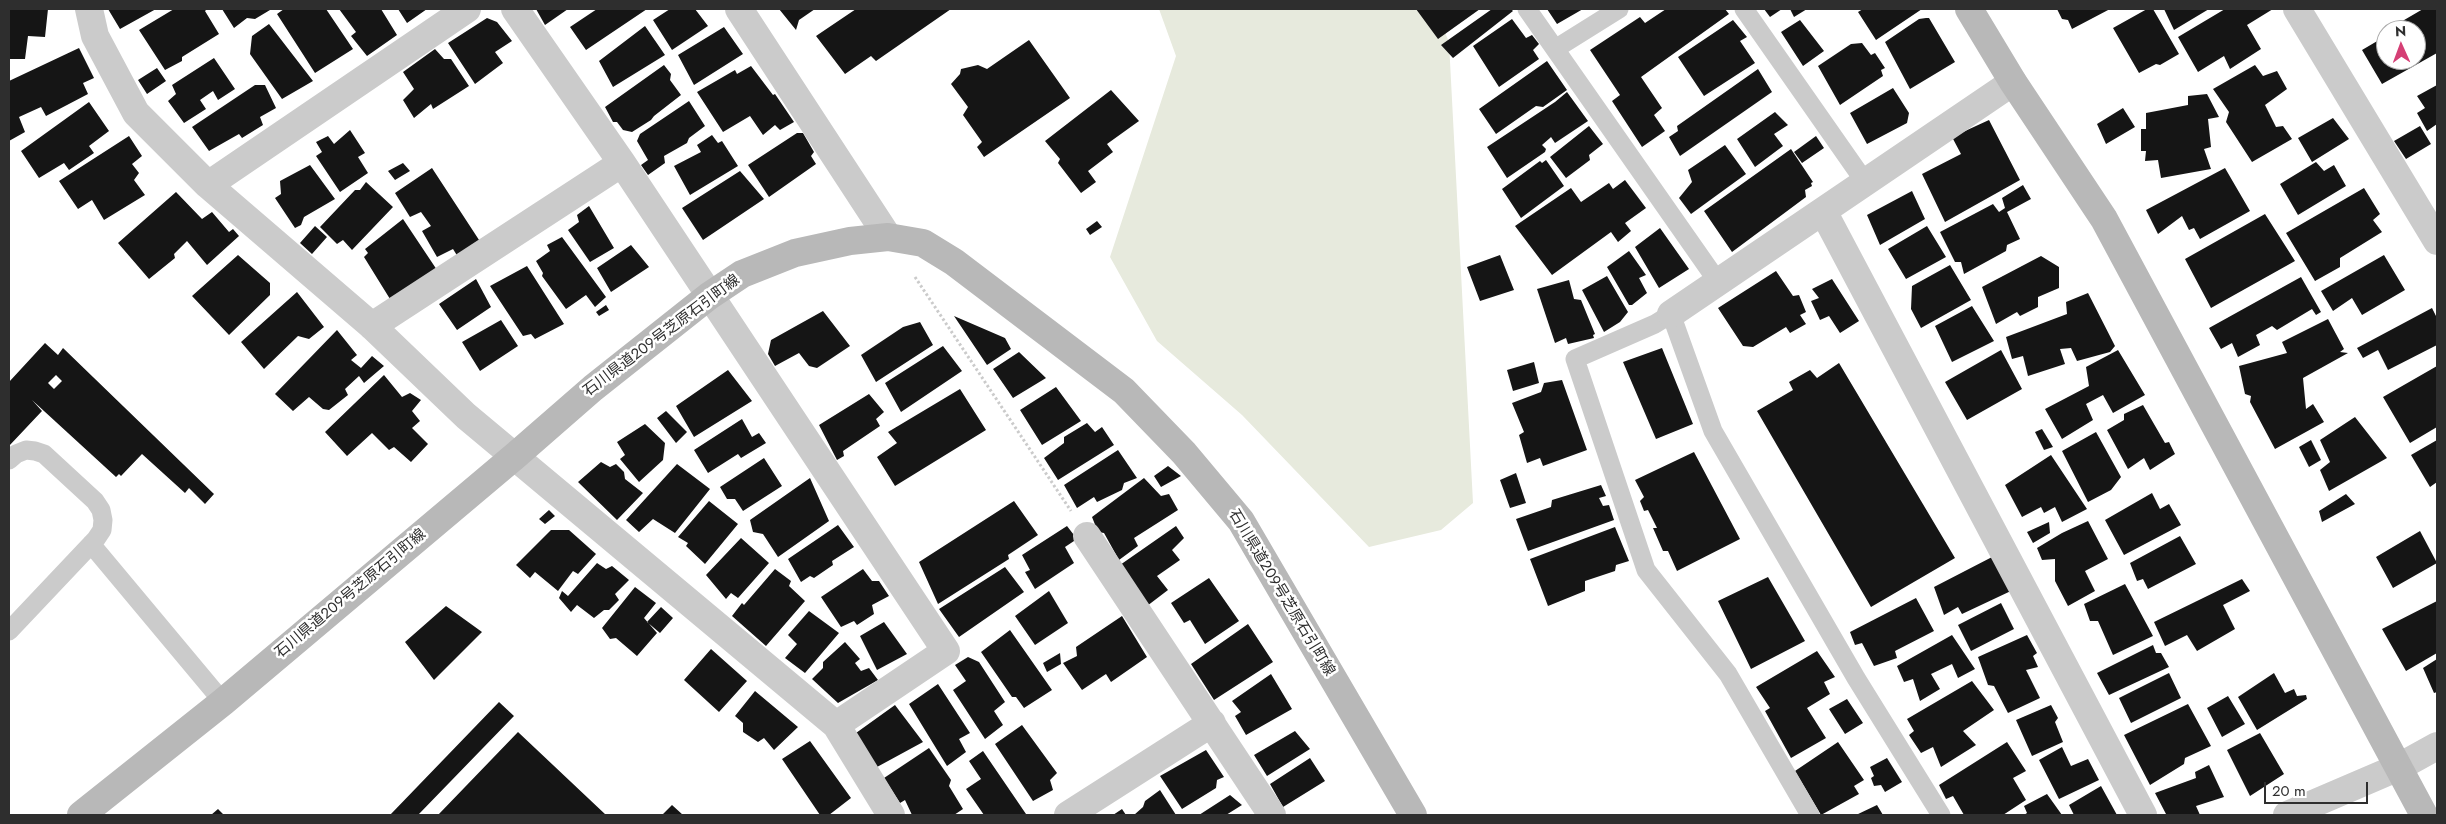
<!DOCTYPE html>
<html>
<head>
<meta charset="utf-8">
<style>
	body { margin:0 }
	#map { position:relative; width:2446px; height:824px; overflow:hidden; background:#fff; font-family:Jost,sans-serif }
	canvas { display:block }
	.frame { position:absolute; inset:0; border:10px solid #2e2e2e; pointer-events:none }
	.north { position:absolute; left:2376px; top:20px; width:50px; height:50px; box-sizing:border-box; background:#fff; border:1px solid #ababab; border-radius:50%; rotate:358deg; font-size:14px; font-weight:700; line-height:20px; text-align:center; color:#2e2e2e }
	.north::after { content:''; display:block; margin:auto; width:18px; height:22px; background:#d53f75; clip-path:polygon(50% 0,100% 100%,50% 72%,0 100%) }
	.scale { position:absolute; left:2264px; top:782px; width:104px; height:22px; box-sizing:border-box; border:2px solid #2e2e2e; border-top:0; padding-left:6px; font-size:15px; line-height:18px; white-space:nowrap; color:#2e2e2e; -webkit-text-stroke:4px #fff; paint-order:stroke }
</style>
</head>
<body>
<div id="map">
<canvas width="2446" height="824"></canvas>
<div class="frame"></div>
<div class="north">N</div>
<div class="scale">20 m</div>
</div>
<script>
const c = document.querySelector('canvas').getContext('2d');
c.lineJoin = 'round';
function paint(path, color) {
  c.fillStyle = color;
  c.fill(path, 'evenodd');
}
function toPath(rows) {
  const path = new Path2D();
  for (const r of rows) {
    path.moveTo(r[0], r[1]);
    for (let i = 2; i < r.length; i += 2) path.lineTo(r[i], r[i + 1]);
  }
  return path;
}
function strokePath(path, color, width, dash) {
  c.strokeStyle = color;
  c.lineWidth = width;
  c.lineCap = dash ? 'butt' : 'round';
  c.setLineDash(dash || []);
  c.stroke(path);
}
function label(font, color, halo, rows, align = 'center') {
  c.font = font + ' Jost,"Noto Sans JP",sans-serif';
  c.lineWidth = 5;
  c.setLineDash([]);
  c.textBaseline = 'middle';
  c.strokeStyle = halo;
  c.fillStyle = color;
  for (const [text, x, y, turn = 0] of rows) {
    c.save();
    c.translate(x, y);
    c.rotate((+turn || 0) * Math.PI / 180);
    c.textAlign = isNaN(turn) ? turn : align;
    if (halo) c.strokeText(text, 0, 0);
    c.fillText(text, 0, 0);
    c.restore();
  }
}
const green = toPath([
	[1159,9,1435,9,1449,42,1473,503,1441,530,1369,547,1242,415,1157,341,1110,257,1176,56]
]);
const building = toPath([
	[9,9,48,9,45,37,28,36,25,59,9,59],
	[108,9,156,9,120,29],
	[174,9,207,9,205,11,219,34,182,57,182,61,165,70,139,30],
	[222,9,269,9,270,10,255,19,247,18,234,28],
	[284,9,326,9,353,49,315,73,277,14],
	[339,9,381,9,397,35,367,56,351,36,356,32],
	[398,9,427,9,407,23],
	[536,9,568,9,545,25],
	[597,9,647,9,586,50,570,27],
	[670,9,695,9,708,26,672,50,653,20],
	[779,9,815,9,799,20,796,30],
	[856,9,951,9,876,61,871,56,845,74,816,36],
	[1416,9,1480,9,1438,39],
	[1492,9,1511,9,1513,11,1453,58,1441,45],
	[1547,9,1583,9,1557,24],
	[1666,9,1725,9,1729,14,1641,77,1662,108,1654,115,1665,131,1642,147,1612,101,1620,95,1590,50,1640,17,1645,23],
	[1764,9,1782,9,1770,17],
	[1790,9,1807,9,1794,17],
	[1863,9,1922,9,1876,40,1858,12],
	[2057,9,2110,9,2072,29,2068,20,2062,19],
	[2147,9,2153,9,2179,54,2160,65,2156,64,2139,73,2113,28],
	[2164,9,2209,9,2174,30],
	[2225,9,2273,9,2247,25,2261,49,2230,69,2224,56,2198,72,2178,37],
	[2423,9,2436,9,2437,11,2437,53,2382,84,2362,50,2379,40,2379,35,2386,31,2386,60,2416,60,2416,30,2387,30],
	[487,18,497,22,512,41,495,52,503,63,475,84,448,43],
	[1926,18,1929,18,1955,62,1910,89,1885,42,1919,19],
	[1512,19,1526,38,1532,35,1539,44,1533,50,1539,59,1499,87,1473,46],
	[1733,20,1747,37,1740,41,1755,63,1704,96,1678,57],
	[1800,20,1824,51,1803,66,1781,32],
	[269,24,313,81,282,99,250,54,252,36],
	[645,26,665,55,613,87,599,61],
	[724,27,743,54,694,85,678,55],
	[1029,40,1070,98,984,157,977,147,982,142,963,115,968,107,951,84,960,74,961,69,978,65,987,69],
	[1862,43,1871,55,1875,53,1885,68,1881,70,1883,76,1840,105,1818,66,1851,44],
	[79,48,94,78,83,83,88,94,46,116,41,107,19,117,25,132,9,141,9,81],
	[435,49,444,59,451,59,469,86,433,109,431,104,414,118,403,100,414,89,403,72],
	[214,58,235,89,218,100,213,91,200,100,206,109,184,123,168,101,176,94,172,85],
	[1547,61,1567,90,1543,107,1536,106,1496,134,1479,109],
	[664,65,671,74,670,80,681,95,654,116,651,120,632,132,623,130,617,122,613,122,605,107],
	[2255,65,2263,76,2277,71,2287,89,2265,105,2276,127,2283,126,2292,139,2252,162,2226,122,2229,112,2213,89],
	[751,66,773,95,775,94,794,122,780,130,775,125,763,135,750,116,723,132,697,92,735,70,737,74],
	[157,68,166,81,147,94,138,80],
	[1758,69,1772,92,1680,156,1669,137,1678,131,1677,126],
	[255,85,265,85,276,108,260,117,263,125,242,138,239,134,209,151,192,127],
	[2437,85,2437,124,2427,131,2417,113,2425,108,2417,96],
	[1893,88,1909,113,1907,123,1867,144,1850,113],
	[1111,90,1139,121,1107,144,1113,152,1088,171,1096,182,1081,193,1058,163,1060,159,1045,141],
	[1567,92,1588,121,1555,143,1551,137,1550,138,1542,145,1546,149,1545,152,1507,178,1487,147,1555,102],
	[2207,94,2219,117,2208,119,2211,147,2204,149,2211,169,2161,178,2158,160,2145,161,2146,151,2141,151,2141,129,2146,129,2146,113,2188,105,2188,96],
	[689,101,705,126,689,138,687,143,664,156,665,163,648,175,641,165,648,160,637,141,640,134],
	[89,102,109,131,89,146,94,153,69,170,64,163,39,178,21,151],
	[2123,108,2135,127,2106,144,2097,124],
	[1775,112,1788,125,1774,134,1783,146,1755,167,1737,139],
	[2333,118,2349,139,2312,162,2298,138],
	[1989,120,2020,180,1945,222,1922,174,1961,154,1952,137],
	[1589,126,1603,144,1589,155,1590,160,1566,178,1550,157],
	[2420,126,2431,144,2406,159,2394,141],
	[350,130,365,153,358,157,368,173,340,192,316,156,322,152,316,142,328,136,334,144],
	[797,133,803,133,814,152,811,156,816,164,769,197,748,165],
	[712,135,718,143,722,141,738,166,690,195,674,166,701,152,697,145],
	[129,136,142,156,132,164,139,173,134,180,145,195,104,220,92,200,78,209,59,181],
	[1816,136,1824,148,1802,163,1794,152],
	[1725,145,1746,174,1691,214,1679,198,1692,182,1688,170],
	[1791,149,1813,182,1811,183,1812,186,1805,190,1806,197,1732,252,1704,211],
	[1546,160,1564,186,1521,218,1502,189,1540,161,1542,163],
	[2316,162,2324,171,2334,165,2346,186,2298,215,2280,184],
	[403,163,410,171,395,180,388,171],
	[310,165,335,199,304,217,301,225,295,228,275,198,281,194,280,181],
	[432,168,481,243,458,257,453,249,437,257,422,231,431,226,421,212,410,217,395,193],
	[2225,168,2250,211,2200,239,2194,228,2189,230,2182,216,2158,234,2146,210],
	[740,171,764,199,703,240,682,208],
	[1625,180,1646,208,1625,223,1631,231,1618,242,1611,232,1552,275,1515,226,1571,188,1581,202,1609,183,1613,189],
	[366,182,393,207,352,250,343,240,337,244,320,227,355,190,360,190],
	[2023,185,2031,199,2007,212,2020,239,2007,245,2006,251,1964,274,1961,262,1955,262,1940,232,1993,204,1999,212,2005,208,2002,198],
	[2364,188,2380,214,2373,220,2382,232,2340,258,2340,267,2315,281,2286,233],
	[1912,191,1925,219,1880,245,1867,215],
	[176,192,202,219,212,212,229,232,233,229,239,236,207,265,187,241,174,254,175,258,149,279,118,243],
	[589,206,614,248,590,262,568,230,579,222,577,215],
	[2265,214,2295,261,2211,308,2185,259],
	[403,219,437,270,390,299,364,257,368,253,365,249],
	[1097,221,1102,227,1090,235,1086,229],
	[315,226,327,237,312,254,300,243],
	[1927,226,1946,257,1906,279,1888,249],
	[1660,228,1689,269,1659,288,1635,247],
	[562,237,606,297,595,307,586,295,566,309,542,276,543,273,536,261,550,251,547,245],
	[631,245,649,267,611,292,597,268],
	[1629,251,1646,275,1639,278,1647,293,1632,305,1629,305,1607,267],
	[238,255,270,283,270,295,229,335,192,296],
	[1500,255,1514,290,1480,301,1467,267],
	[2384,255,2405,290,2362,315,2352,298,2333,311,2321,291],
	[2041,256,2059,267,2059,288,2038,297,2038,307,2020,316,2017,312,1996,324,1982,287],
	[1950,265,1971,300,1921,328,1911,309,1912,286],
	[527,266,564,324,535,339,531,334,523,336,490,286],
	[1776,271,1793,296,1799,295,1806,312,1800,315,1806,324,1790,333,1786,327,1753,347,1743,346,1718,308],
	[1607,276,1628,312,1620,322,1604,332,1582,290],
	[2301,277,2321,312,2316,315,2312,309,2277,330,2272,326,2256,335,2260,345,2238,357,2232,343,2221,349,2209,328],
	[476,279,491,307,457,330,439,304],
	[1832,279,1859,321,1840,333,1829,316,1820,320,1811,301,1819,298,1812,289],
	[1569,280,1574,299,1581,300,1595,334,1593,335,1594,338,1568,344,1566,338,1555,343,1537,289],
	[297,292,324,327,309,339,298,336,264,369,241,342],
	[2088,293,2115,346,2110,352,2077,361,2071,348,2060,349,2065,364,2028,376,2023,356,2012,359,2006,337,2067,314,2066,302],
	[606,305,609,310,599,316,596,312],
	[1972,306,1994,341,1952,362,1935,326],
	[2432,308,2437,318,2437,345,2388,370,2378,350,2363,358,2357,348],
	[823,311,850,346,817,368,809,366,799,353,775,366,768,354,771,340],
	[954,316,1005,338,1011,349,987,365],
	[2328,319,2344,349,2340,352,2348,353,2303,378,2306,409,2313,404,2324,422,2275,449,2250,402,2251,396,2245,394,2239,366,2287,353,2282,342],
	[501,320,518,346,480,371,462,342],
	[920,322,933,345,876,382,861,355,903,327],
	[337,330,357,355,351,360,361,368,372,356,384,366,364,383,359,376,345,389,348,395,329,410,323,409,309,397,293,411,275,394],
	[45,343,58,355,63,348,214,494,205,504,189,488,185,493,142,454,121,476,119,474,116,477,32,400,42,411,9,446,9,382],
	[56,375,62,381,54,389,48,383],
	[943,346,962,371,901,412,885,383],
	[1662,348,1693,424,1656,439,1623,362],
	[2001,350,2022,389,1967,420,1945,382],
	[2118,350,2145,395,2113,413,2103,395,2086,404,2093,420,2062,439,2045,409,2089,386,2086,367],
	[1019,352,1046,378,1013,398,993,369],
	[1534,362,1539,383,1513,391,1507,370],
	[1839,363,1955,558,1871,607,1757,411,1793,390,1789,382,1810,370,1817,378],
	[2437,366,2437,427,2410,443,2383,397],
	[728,370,752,401,694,437,676,406],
	[384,375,402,397,410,393,421,400,412,411,420,421,412,428,428,444,411,462,394,447,389,450,372,433,347,456,325,432],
	[1562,380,1587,450,1543,466,1540,458,1527,463,1519,435,1524,432,1512,403,1541,392,1544,383],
	[1056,387,1081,421,1042,445,1020,410],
	[960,389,986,430,895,486,877,457,897,443,888,432],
	[869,394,884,412,876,419,880,426,843,451,844,456,837,460,819,425],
	[2143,405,2165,443,2169,442,2175,454,2150,470,2144,458,2128,469,2107,430,2124,420,2124,414],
	[666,411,687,432,676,443,657,418],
	[2355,417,2387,458,2329,491,2320,470,2330,462,2320,440],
	[742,419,752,437,759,433,766,443,741,458,738,454,708,473,694,450],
	[1087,423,1095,432,1102,427,1114,445,1058,480,1044,458,1064,443,1064,437],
	[645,424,665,443,663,460,639,482,620,459,625,455,617,442],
	[2042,429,2053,447,2044,450,2035,432],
	[2096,432,2121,477,2111,490,2088,502,2062,451],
	[2311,440,2321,460,2309,467,2299,447],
	[2437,440,2437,482,2430,487,2411,455],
	[1118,450,1137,478,1124,483,1122,490,1097,502,1094,497,1077,508,1064,485],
	[1694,452,1740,539,1677,571,1668,551,1663,551,1653,528,1657,528,1648,510,1644,511,1640,501,1644,497,1635,480],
	[2051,455,2087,509,2062,522,2055,507,2044,513,2041,507,2022,517,2005,485],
	[764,458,782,486,743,511,735,499,727,499,720,487],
	[601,462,610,467,616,464,624,472,625,479,643,493,617,520,578,482],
	[677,464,710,489,675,533,653,519,639,532,626,520],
	[1168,466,1181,476,1161,487,1154,476],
	[1516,473,1526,503,1510,508,1500,480],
	[810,478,829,521,778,557,763,534,753,532,750,520],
	[1144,478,1161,496,1169,494,1178,510,1134,538,1138,546,1119,560,1104,533,1098,532,1092,517],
	[1601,485,1606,496,1599,498,1603,506,1609,505,1614,520,1528,551,1516,519,1551,507,1552,500],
	[2152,493,2160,509,2169,504,2181,525,2124,555,2105,520],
	[2346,494,2355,504,2322,522,2319,511],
	[709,501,738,524,705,564,686,546,688,543,678,537],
	[1014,501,1038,535,1008,555,1009,559,938,604,919,562],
	[549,510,555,516,545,524,539,519],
	[2088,521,2108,559,2085,571,2095,591,2068,606,2055,581,2055,559,2042,560,2037,548,2062,533],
	[2049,522,2050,533,2033,543,2027,532],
	[838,525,854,547,832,561,833,565,814,578,810,576,801,582,788,559],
	[1067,526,1077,539,1065,547,1074,563,1035,589,1025,572,1030,570,1022,555],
	[1176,526,1184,538,1172,550,1180,560,1157,576,1168,590,1147,606,1120,565],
	[1615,527,1629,561,1616,565,1615,571,1585,581,1585,591,1548,606,1530,559],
	[551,530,569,530,596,554,578,574,573,571,558,591,535,572,530,578,516,565],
	[2420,531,2437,563,2393,588,2376,557],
	[2180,536,2196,564,2148,589,2143,579,2137,581,2130,563],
	[741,538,769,563,738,598,731,593,726,599,706,575],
	[1994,556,2013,590,1962,614,1958,607,1944,615,1934,587],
	[597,563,606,569,612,566,629,580,615,594,619,600,609,610,604,610,594,618,577,605,571,612,559,598,562,591,568,596],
	[1005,567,1024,592,959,637,939,609],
	[775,569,791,581,789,586,805,601,766,646,732,616,742,603,744,605],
	[863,569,872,581,879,581,889,596,872,605,874,614,857,625,854,621,841,627,821,597],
	[1768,577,1805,641,1751,669,1718,601],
	[1209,578,1239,621,1205,644,1190,620,1184,623,1171,603],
	[2242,579,2250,591,2223,605,2235,629,2197,651,2187,635,2165,646,2154,622],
	[2125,584,2153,636,2113,655,2098,621,2090,621,2084,604],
	[635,587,656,603,644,618,657,633,637,656,616,638,610,639,602,628],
	[1049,591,1068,623,1035,645,1015,616],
	[1916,598,1934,631,1895,651,1897,658,1874,666,1862,643,1855,645,1850,632],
	[2437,601,2437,653,2406,671,2382,629],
	[2001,603,2014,629,1971,651,1958,625],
	[446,606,482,632,434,680,405,642],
	[661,607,673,618,660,633,647,622],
	[809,611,839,633,805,673,785,658,797,644,788,635],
	[1122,616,1147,657,1111,682,1106,674,1082,690,1063,663,1077,656,1076,647],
	[884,622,907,654,877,670,860,636],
	[1248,624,1273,662,1214,700,1191,664],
	[1010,630,1052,690,1024,708,1016,697,1012,697,981,652],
	[1952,635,1975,669,1958,678,1952,664,1931,674,1940,689,1920,701,1913,679,1904,682,1897,666],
	[2027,635,2037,653,2033,656,2038,667,2026,670,2040,698,2008,713,1994,686,1988,685,1978,657],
	[845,642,860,659,855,663,861,671,869,668,878,680,838,703,812,679,823,668,823,662],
	[2153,645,2156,653,2161,653,2169,667,2109,695,2097,673],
	[711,649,747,681,719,712,684,680],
	[1817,651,1835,677,1824,682,1830,694,1807,708,1826,738,1791,758,1765,711,1770,708,1756,687],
	[1060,653,1061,664,1047,672,1043,663],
	[968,657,979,662,1005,702,994,711,1003,725,985,739,953,690,966,681,955,665],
	[2437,659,2437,692,2434,693,2423,668],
	[2169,673,2181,698,2131,723,2119,698],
	[2274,673,2285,693,2294,689,2297,696,2306,695,2307,699,2257,730,2238,697],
	[1271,674,1292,709,1246,735,1235,716,1241,712,1232,701],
	[1972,681,1994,710,1963,731,1976,745,1941,767,1933,747,1921,753,1909,735,1914,731,1907,719],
	[938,684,970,733,959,739,966,752,947,766,909,704],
	[755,691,798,727,774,750,764,738,758,742,743,732,743,723,735,716],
	[2228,696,2245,724,2222,737,2207,708],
	[1847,699,1863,723,1845,734,1829,709],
	[499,702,514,716,418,815,390,815],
	[2188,704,2211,746,2185,758,2184,764,2150,785,2124,735],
	[895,705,923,742,877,767,856,733],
	[2051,705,2058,718,2055,722,2063,742,2032,756,2016,720],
	[1022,725,1057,773,1050,780,1053,790,1033,801,995,744],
	[1295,731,1310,749,1267,776,1254,755],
	[518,732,606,815,438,815],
	[2260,733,2284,774,2250,796,2227,750],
	[810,741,851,798,829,815,820,815,782,759],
	[1838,742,1864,780,1854,786,1859,794,1821,815,1795,771],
	[2007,742,2026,771,2013,778,2026,800,2003,815,1964,815,1953,796,1946,799,1939,785],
	[2062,747,2071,766,2088,759,2099,780,2059,799,2039,760],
	[929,748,951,780,949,786,963,809,954,815,912,815,905,800,900,803,884,778],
	[1206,750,1224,777,1217,780,1216,788,1182,809,1160,776],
	[983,751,1026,814,984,815,966,789,981,779,969,761],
	[1310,758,1325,781,1283,807,1270,784],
	[1887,758,1902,782,1885,792,1881,785,1874,786,1871,778,1874,776,1870,767],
	[2209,765,2224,797,2196,806,2200,815,2165,815,2166,814,2155,793,2196,778,2195,772],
	[2101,786,2117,815,2074,815,2069,805],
	[1160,790,1176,815,1134,815,1143,807,1145,801],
	[2047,794,2062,815,2024,815,2027,813,2024,806],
	[1230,795,1242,805,1226,815,1199,815],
	[672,805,683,815,662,815],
	[1877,805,1883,815,1856,815],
	[218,809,224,815,211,815],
	[1122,809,1126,815,1113,815]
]);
const path = toPath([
	[915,277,1071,511]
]);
const lane = toPath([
	[1527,9,1718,282],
	[1744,9,1865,182],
	[1555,49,1619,9],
	[9,460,16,454,26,450,35,451,44,454,95,501,101,510,103,520,102,530,96,539,9,631],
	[91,544,223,702],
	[1810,815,1728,674,1646,570,1575,359,1655,324,1671,314,1713,431,1856,678,1941,815]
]);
const street = toPath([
	[89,9,95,36,136,113,208,185,372,326,466,416,836,725,891,815],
	[515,9,622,163,946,651,836,725],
	[739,9,888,237],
	[2297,9,2437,241],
	[208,185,467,9],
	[1823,211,2143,815],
	[1671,314,2013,82],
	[372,326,622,163],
	[1087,536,1272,815],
	[1068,815,1212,723],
	[2287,815,2399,767,2437,746]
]);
const secondary = toPath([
	[1969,9,2013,82,2104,219,2424,815],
	[81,815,223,702,515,456,593,388,709,296,742,274,795,253,850,241,888,237,923,243,954,262,1124,391,1184,453,1241,521,1413,815]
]);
const streetNames = [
	["石川県道209号芝原石引町線",662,336,-37],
	["石川県道209号芝原石引町線",1281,593,59],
	["石川県道209号芝原石引町線",351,594,-40]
];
paint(green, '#e7eadd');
paint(building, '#151515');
strokePath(path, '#cbcbcb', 3, [2.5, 2.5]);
strokePath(lane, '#cbcbcb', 19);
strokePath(street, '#cbcbcb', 28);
strokePath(secondary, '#b8b8b8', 28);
label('15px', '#2e2e2e', '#fff', streetNames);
</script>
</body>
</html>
